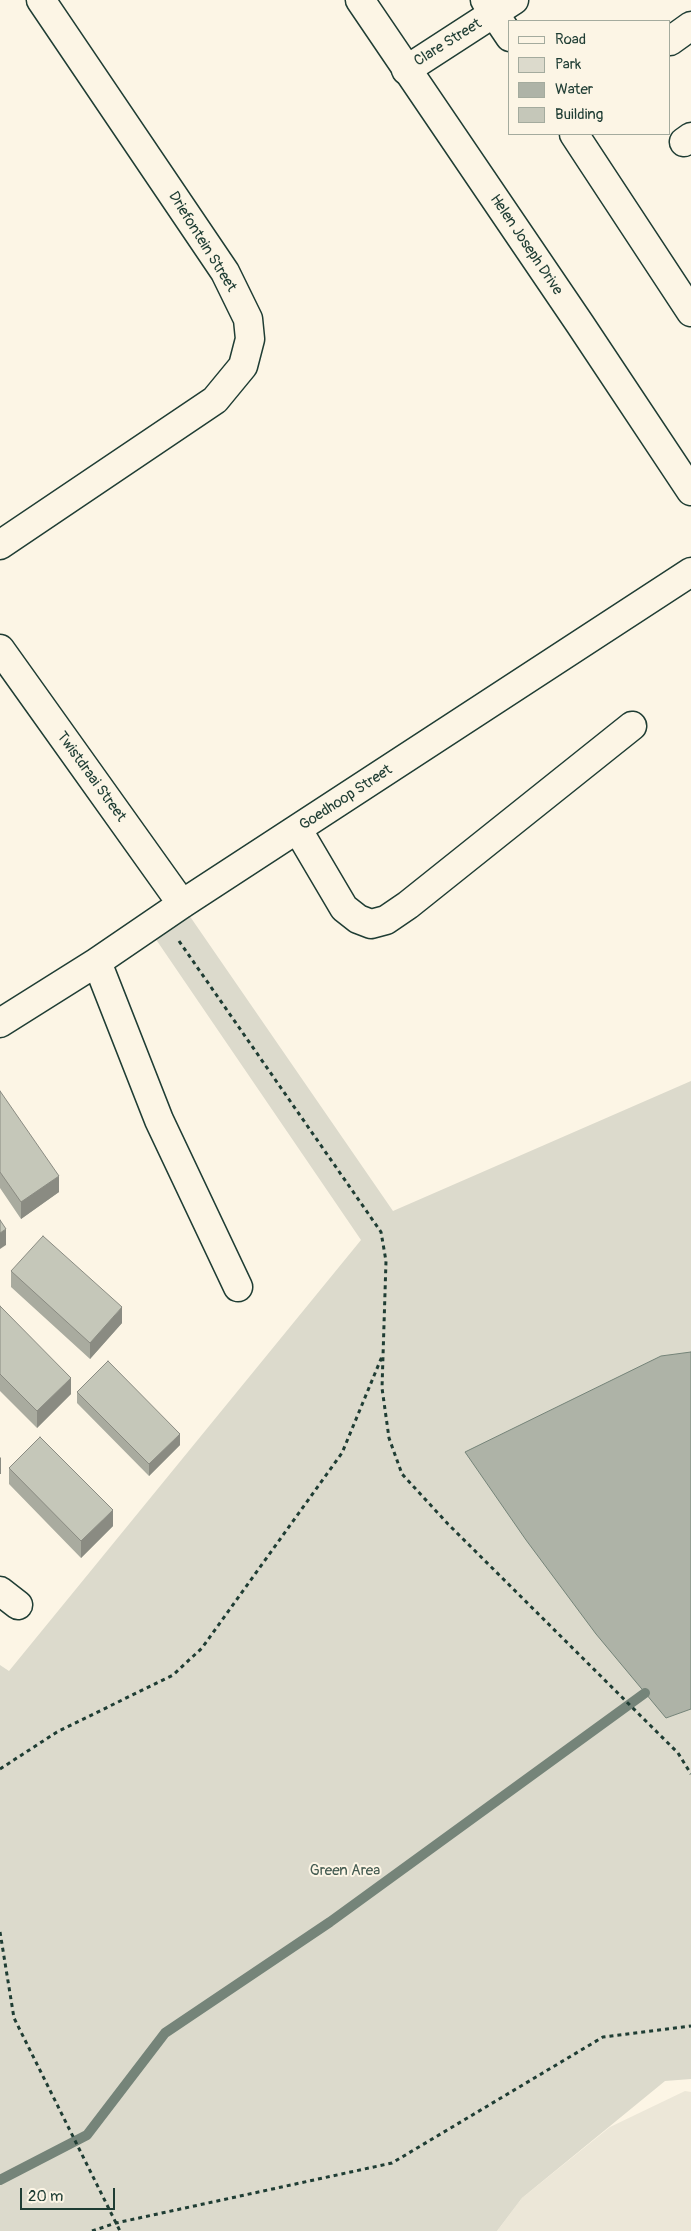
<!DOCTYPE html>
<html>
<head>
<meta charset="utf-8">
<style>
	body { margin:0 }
	#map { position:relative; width:691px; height:2231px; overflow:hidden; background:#fcf5e5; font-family:Pangolin,sans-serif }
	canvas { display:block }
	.legend { position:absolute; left:508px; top:20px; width:162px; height:115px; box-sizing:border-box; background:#fcf5e5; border:1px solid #a4ab9e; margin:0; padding:6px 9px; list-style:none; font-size:15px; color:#1f3d34 }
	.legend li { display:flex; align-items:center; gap:10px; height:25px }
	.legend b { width:25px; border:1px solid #a4ab9e }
	.scale { position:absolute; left:20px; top:2188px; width:95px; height:22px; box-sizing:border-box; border:2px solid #1f3d34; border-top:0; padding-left:6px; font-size:15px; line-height:18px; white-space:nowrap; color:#1f3d34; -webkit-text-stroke:4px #fcf5e5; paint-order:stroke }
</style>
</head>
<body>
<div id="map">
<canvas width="691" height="2231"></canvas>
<ul class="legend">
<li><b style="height:6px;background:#fcf5e5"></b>Road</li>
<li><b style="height:14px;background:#dcdacc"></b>Park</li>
<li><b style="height:14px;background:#aeb3a7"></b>Water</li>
<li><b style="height:14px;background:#c5c7b9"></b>Building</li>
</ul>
<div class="scale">20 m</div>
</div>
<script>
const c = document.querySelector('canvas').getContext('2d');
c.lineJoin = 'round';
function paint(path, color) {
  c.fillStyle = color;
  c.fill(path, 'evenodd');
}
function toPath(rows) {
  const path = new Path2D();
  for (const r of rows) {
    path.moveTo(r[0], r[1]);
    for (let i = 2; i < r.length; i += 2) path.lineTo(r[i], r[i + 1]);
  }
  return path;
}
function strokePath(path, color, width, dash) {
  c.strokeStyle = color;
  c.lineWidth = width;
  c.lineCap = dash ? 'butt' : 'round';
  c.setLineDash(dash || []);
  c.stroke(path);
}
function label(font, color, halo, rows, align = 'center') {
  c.font = font + ' Pangolin,sans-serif';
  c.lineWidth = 4;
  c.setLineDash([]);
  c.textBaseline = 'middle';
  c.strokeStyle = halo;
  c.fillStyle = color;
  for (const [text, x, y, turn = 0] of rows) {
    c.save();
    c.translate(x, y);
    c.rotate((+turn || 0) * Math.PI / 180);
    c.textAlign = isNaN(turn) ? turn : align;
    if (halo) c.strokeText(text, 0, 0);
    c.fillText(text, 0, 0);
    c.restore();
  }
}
const built = toPath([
	[685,2091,691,2092,691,2231,497,2231,522,2198,610,2127]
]);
const green = toPath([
	[189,915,393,1211,691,1081,691,2079,665,2081,522,2198,497,2231,0,2231,0,1665,9,1671,361,1240,155,938]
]);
const water = toPath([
	[691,1352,691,1709,666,1718,596,1634,526,1540,465,1452,661,1356,691,1352]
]);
const stream = toPath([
	[0,2180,87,2135,165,2033,330,1922,645,1693]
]);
const path = toPath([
	[179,941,381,1232,386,1261,382,1388,389,1438,402,1474,448,1524,678,1753,691,1774],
	[0,1769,57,1732,173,1675,202,1648,342,1453,383,1354],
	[0,1932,14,2018,120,2231],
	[92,2231,116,2223,392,2163,603,2037,691,2026]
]);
const street = toPath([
	[670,41,691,26],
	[406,70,514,0],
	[684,142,691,137],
	[0,545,215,400,243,366,250,339,248,319,225,272,41,0],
	[0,649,182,904],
	[298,830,344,908,358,919,371,924,386,920,408,905,632,726],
	[97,962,159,1120,238,1287],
	[0,1023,97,962,182,904,691,572],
	[0,1591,18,1605]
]);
const secondary = toPath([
	[360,0,580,324,691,491],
	[485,0,510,37],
	[574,134,691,312]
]);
const wall = toPath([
	[0,1091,59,1192,21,1219,0,1188],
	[11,1271,122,1323,90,1359,11,1287],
	[0,1306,71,1394,37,1428,0,1391],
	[77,1392,180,1445,149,1476,77,1403],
	[9,1468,113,1526,81,1558,9,1484]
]);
const shadedWall = toPath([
	[59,1176,59,1192,21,1219,21,1202],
	[6,1229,6,1245,0,1249,0,1233],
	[122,1307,122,1323,90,1359,90,1343],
	[71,1378,71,1394,37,1428,37,1411],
	[180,1434,180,1445,149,1476,149,1464],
	[1,1457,1,1474,0,1474,0,1458],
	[113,1510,113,1526,81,1558,81,1541]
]);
const building = toPath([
	[0,1091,59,1176,21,1202,0,1172,0,1091],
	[0,1220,6,1229,0,1233,0,1220],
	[43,1236,122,1307,90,1343,11,1271,43,1236],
	[0,1306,71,1378,37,1411,0,1374,0,1306],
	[108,1361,180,1434,149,1464,77,1392,108,1361],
	[40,1437,113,1510,81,1541,9,1468,40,1437]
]);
const streetNames = [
	["Clare Street",448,43,-32],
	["Driefontein Street",202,242,58],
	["Helen Joseph Drive",526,245,56],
	["Twistdraai Street",91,777,54],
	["Goedhoop Street",346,798,-33]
];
const parkNames = [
	["Green Area",345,1871]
];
paint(built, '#ece7d8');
paint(green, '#dcdacc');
paint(water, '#aeb3a7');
strokePath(water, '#758479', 1);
strokePath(stream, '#758479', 10);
strokePath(street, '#1f3d34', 31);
strokePath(secondary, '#1f3d34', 31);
strokePath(path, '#1f3d34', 3, [4, 4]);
strokePath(street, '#fcf5e5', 28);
strokePath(secondary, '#fcf5e5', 28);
paint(wall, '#a9ab9f');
paint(shadedWall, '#8a8b82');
paint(building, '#c5c7b9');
strokePath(building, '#8a8b82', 1);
label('15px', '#1f3d34', '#fcf5e5', streetNames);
label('15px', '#455c52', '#fcf5e5', parkNames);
</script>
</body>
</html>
